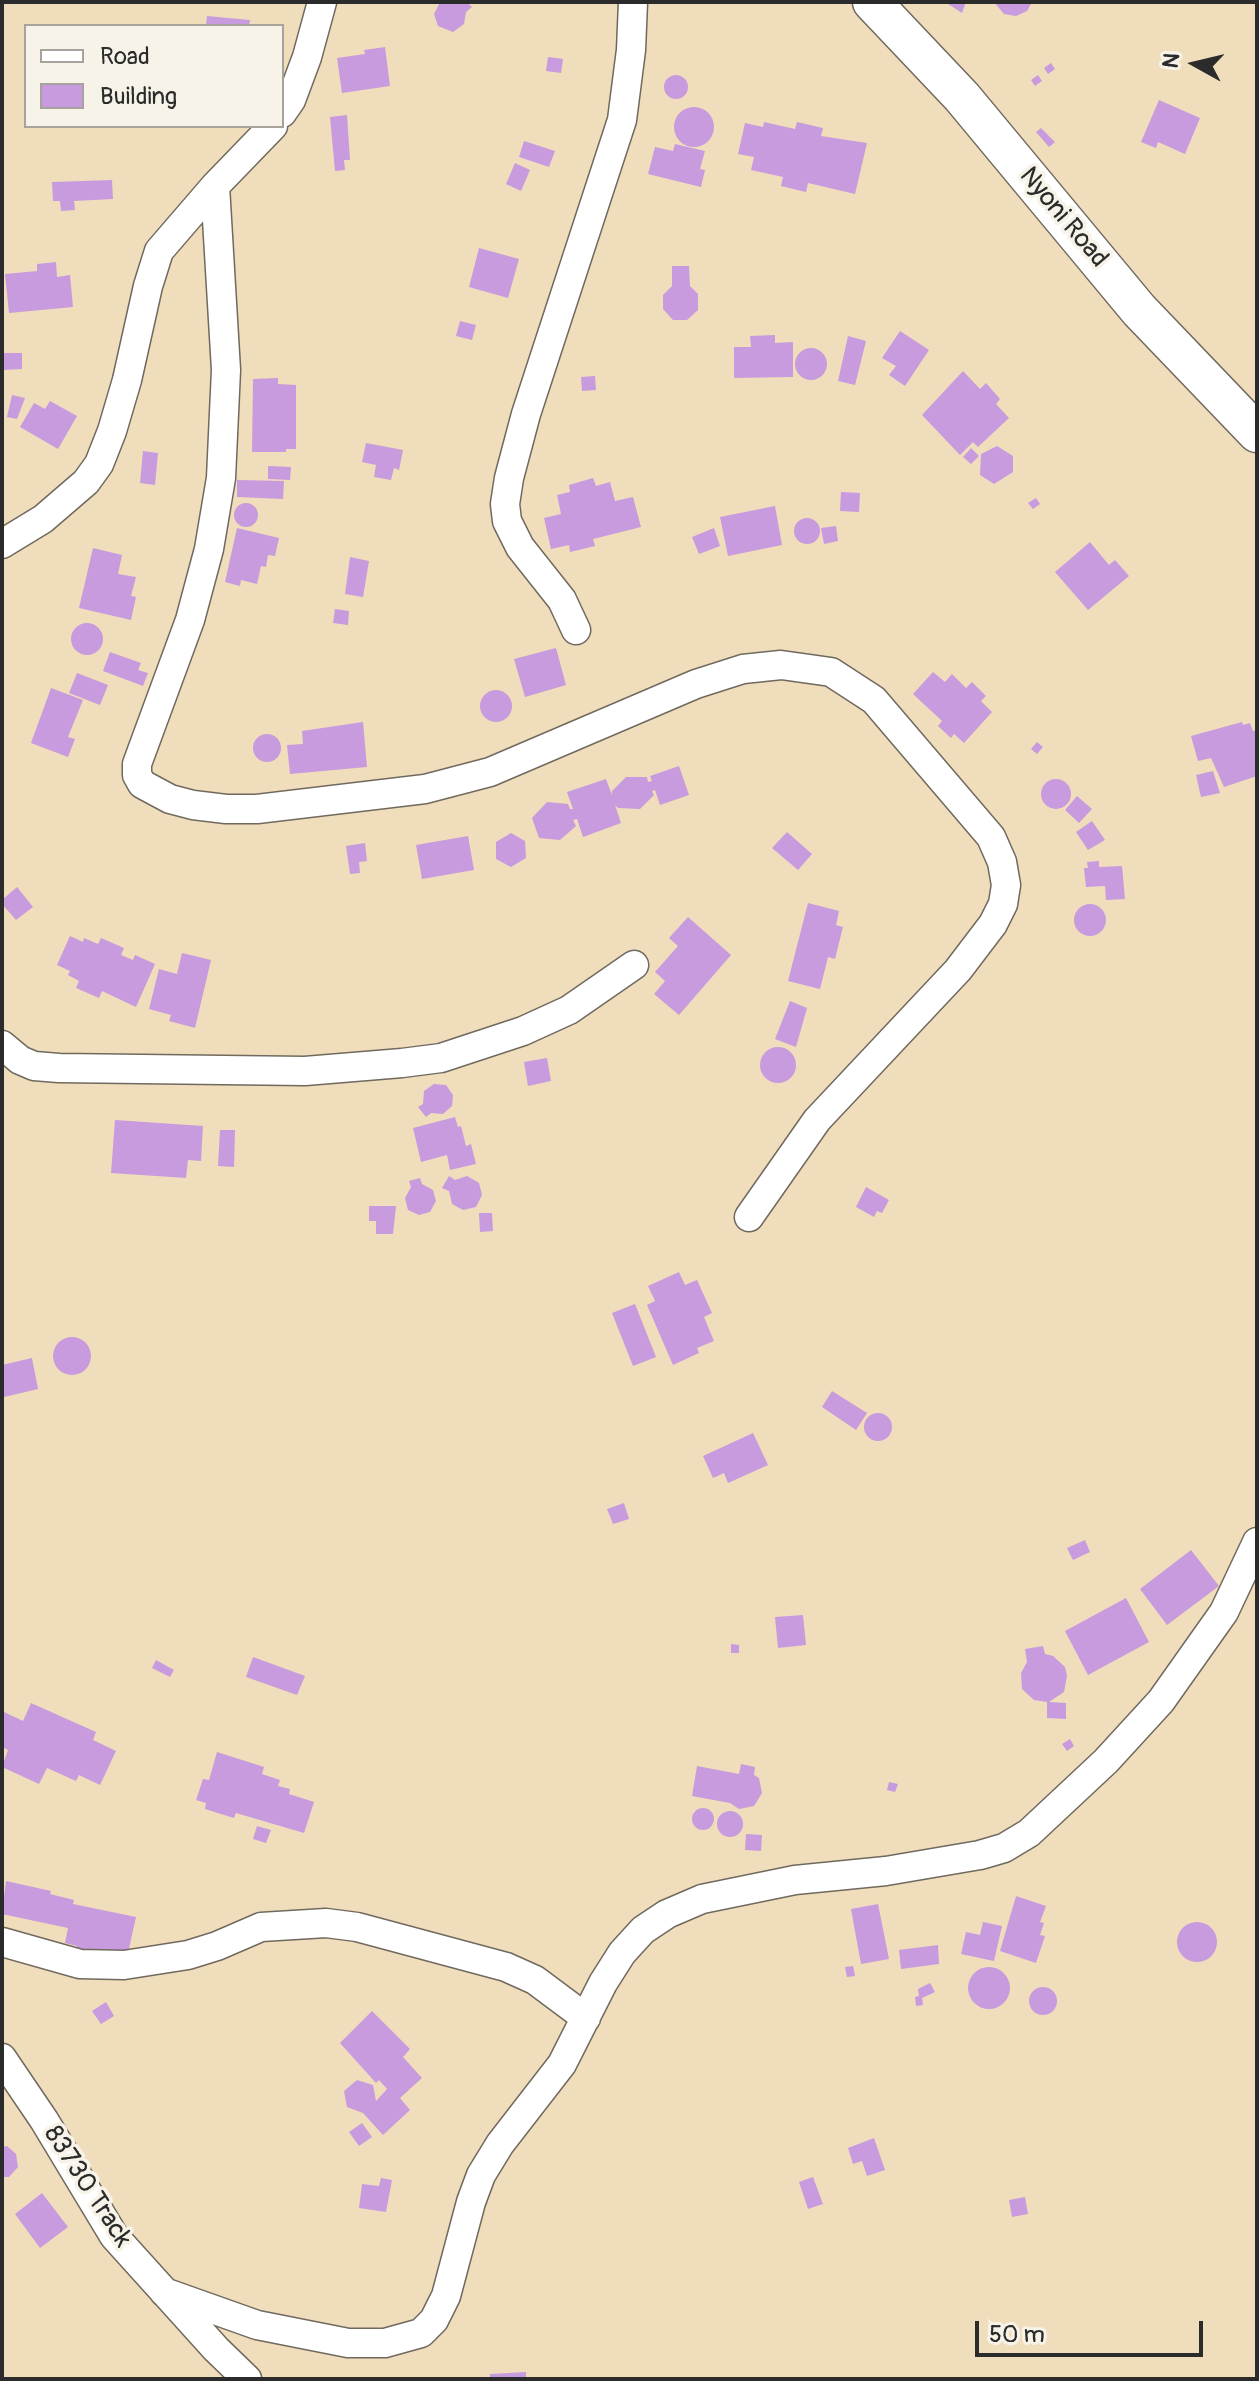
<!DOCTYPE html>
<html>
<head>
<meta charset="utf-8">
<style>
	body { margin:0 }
	#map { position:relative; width:1259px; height:2381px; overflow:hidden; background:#f0ddbc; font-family:Pangolin,sans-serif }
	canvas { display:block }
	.frame { position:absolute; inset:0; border:4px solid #2b2b2b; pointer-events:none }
	.legend { position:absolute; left:24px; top:24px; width:260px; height:104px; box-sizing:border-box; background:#f7f3e8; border:2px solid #a5a39c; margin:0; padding:10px 14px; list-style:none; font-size:24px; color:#2b2b2b }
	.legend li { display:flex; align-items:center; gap:16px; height:40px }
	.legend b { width:40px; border:2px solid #a5a39c }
	.north { position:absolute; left:1155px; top:24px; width:80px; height:80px; -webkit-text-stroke:6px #f7f3e8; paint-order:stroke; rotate:278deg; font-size:22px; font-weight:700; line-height:32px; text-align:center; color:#2b2b2b }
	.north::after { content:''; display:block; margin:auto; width:28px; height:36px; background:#2b2b2b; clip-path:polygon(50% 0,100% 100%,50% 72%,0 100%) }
	.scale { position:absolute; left:975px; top:2321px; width:228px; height:36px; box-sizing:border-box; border:4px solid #2b2b2b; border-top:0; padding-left:10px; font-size:24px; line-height:28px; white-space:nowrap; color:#2b2b2b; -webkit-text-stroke:6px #f7f3e8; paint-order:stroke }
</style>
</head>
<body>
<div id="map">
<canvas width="1259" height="2381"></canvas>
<div class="frame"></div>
<ul class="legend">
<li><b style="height:10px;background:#fff"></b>Road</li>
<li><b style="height:22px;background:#c79bdd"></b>Building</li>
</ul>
<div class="north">N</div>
<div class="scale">50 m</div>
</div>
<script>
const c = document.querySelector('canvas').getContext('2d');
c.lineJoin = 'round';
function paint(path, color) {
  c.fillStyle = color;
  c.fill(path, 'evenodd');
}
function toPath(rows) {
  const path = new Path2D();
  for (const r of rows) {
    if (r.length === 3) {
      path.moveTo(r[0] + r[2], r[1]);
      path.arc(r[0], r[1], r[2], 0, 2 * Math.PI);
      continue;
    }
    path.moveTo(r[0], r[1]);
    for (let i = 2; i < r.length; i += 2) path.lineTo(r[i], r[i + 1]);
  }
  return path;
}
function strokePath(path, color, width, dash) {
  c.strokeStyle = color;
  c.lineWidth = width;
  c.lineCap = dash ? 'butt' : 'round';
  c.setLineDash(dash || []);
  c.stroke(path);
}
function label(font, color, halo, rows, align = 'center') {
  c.font = font + ' Pangolin,sans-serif';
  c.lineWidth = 7;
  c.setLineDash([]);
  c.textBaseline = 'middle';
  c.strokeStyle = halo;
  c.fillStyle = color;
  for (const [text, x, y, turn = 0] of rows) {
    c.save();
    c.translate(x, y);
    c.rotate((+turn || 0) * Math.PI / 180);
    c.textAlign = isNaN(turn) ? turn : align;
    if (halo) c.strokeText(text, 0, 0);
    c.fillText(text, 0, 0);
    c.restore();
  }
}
const building = toPath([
	[440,2,467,2,472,7,466,12,464,24,453,32,438,26,434,14],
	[945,2,966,2,962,13],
	[994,2,1032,2,1027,11,1016,16,1004,14],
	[207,16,250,20,249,26,206,26],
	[385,47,390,86,342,93,337,58,365,54,364,50],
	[548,57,563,59,561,73,546,71],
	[1051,63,1055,69,1048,74,1044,68],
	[1038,75,1042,81,1035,86,1031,80],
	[676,87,12],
	[1159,100,1200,118,1185,154,1158,142,1156,148,1141,142],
	[694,127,20],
	[347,115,350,160,344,160,345,170,335,171,330,117],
	[764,122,795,129,797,122,823,128,821,136,867,143,855,194,808,183,806,192,781,186,783,177,751,170,754,157,738,154,745,123,763,127],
	[1041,128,1055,142,1049,147,1036,132],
	[524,141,555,151,549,167,519,157],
	[675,144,705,151,700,169,705,170,701,187,648,174,655,147,673,151],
	[515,163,530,170,521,191,506,184],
	[112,180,113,199,74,201,75,210,61,211,60,201,53,201,52,182],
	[479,248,519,259,508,298,469,287],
	[56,262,57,277,70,275,73,307,9,313,5,274,37,271,37,264],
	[672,266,689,266,690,286,698,294,698,310,687,320,673,320,663,309,663,295,672,286],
	[460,321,476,325,472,340,456,336],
	[900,331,929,350,905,386,889,375,896,366,882,358],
	[775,335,775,343,793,342,793,377,734,378,734,347,751,347,750,336],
	[848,336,866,341,855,385,838,381],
	[811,364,16],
	[2,353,22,353,22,369,2,370],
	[963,371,980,389,986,383,1000,399,996,404,1009,418,978,447,973,442,960,455,922,415],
	[595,376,596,390,582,391,581,377],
	[278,378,278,384,296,385,296,449,286,449,286,452,252,452,253,379],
	[12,395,25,398,17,419,7,417],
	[50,401,77,416,58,449,20,427,34,403,45,409],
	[366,443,403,450,399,470,394,468,391,480,374,477,376,465,362,462],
	[997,446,1013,456,1013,472,994,484,980,475,981,454],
	[971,448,979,456,971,464,963,457],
	[143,451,158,453,155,485,140,483],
	[268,466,291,467,290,480,268,479],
	[593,478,596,486,610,482,615,501,633,497,641,527,593,539,595,546,570,552,569,545,551,549,544,518,561,514,557,495,570,492,569,485],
	[237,480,284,481,283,499,237,497],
	[841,492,860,493,859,512,840,511],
	[1036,498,1040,504,1033,509,1028,503],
	[246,515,12],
	[775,506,782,545,728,556,720,517],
	[807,531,13],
	[836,526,838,541,824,544,821,528],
	[237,528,279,538,275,556,268,555,266,567,261,566,257,584,241,580,240,586,225,582],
	[714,528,720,546,699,554,692,537],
	[1090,542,1109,565,1115,560,1129,576,1088,610,1055,572],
	[93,548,122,555,118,574,136,577,131,596,136,597,131,620,79,608],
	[350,557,369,561,363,597,345,594],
	[335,609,349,611,348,625,333,623],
	[87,639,16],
	[556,648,566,685,525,697,514,659],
	[110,652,141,663,138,670,148,673,143,686,103,671],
	[933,672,945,682,952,674,966,688,972,682,986,696,981,701,992,712,964,743,954,734,951,738,938,726,942,721,913,694],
	[77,673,108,685,100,705,69,693],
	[51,688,83,700,68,737,75,739,68,757,31,743],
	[496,706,16],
	[363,722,367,767,290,774,287,745,303,744,302,731],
	[1242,722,1243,725,1250,723,1253,731,1257,730,1257,776,1224,787,1211,758,1198,761,1191,736],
	[267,748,14],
	[1037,742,1043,747,1037,754,1031,749],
	[679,766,689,795,660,805,655,790,652,791,654,795,640,809,618,808,615,805,621,823,583,837,577,819,573,820,576,826,560,840,539,838,532,818,547,802,568,804,570,809,573,809,567,792,606,779,612,795,612,791,626,777,647,777,648,782,652,781,650,776],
	[1213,771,1220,793,1201,797,1196,775],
	[1056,794,15],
	[1077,796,1092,809,1079,823,1065,810],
	[1092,821,1105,840,1088,850,1076,832],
	[787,832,812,854,798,870,772,848],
	[511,833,525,841,526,858,511,867,496,859,496,842],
	[468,836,474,870,422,879,416,845],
	[365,843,367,861,359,862,360,873,350,874,346,846],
	[1099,861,1099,867,1122,866,1125,899,1106,900,1105,886,1086,887,1084,868,1088,868,1087,862],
	[17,887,33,907,16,920,2,904,2,900],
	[808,903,839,911,836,925,843,927,835,959,828,957,820,989,788,981],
	[1090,920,16],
	[688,917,731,955,679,1015,654,994,665,981,655,972,678,946,669,938],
	[70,936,83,942,84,938,98,944,101,938,124,948,121,955,133,960,135,955,155,964,136,1007,102,991,99,998,76,988,79,981,68,975,70,971,57,965],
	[182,953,211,960,195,1028,169,1021,171,1015,149,1009,159,969,177,974],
	[790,1001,807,1008,796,1047,775,1039],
	[778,1065,18],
	[547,1058,551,1081,528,1086,524,1062],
	[434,1084,446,1085,453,1095,452,1106,443,1114,431,1113,426,1117,418,1107,423,1104,424,1091],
	[455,1117,458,1127,461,1126,466,1146,471,1144,476,1164,450,1170,447,1155,421,1162,413,1128],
	[115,1120,203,1126,201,1161,188,1160,186,1178,111,1173],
	[220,1130,235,1130,234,1167,218,1166],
	[449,1176,455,1180,467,1176,479,1183,482,1195,476,1207,463,1210,452,1204,449,1191,442,1188],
	[420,1178,422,1184,433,1190,436,1201,430,1212,419,1215,408,1210,405,1198,411,1187,409,1181],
	[866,1187,889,1200,882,1213,877,1211,874,1217,856,1207],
	[369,1206,396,1206,393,1234,376,1234,376,1221,369,1221],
	[479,1213,492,1213,493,1231,480,1232],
	[679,1272,685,1285,697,1280,712,1313,704,1317,714,1341,697,1348,699,1353,673,1365,647,1305,655,1301,648,1286],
	[635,1304,656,1357,633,1366,612,1313],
	[72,1356,19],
	[32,1358,38,1389,4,1397,2,1365],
	[832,1391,867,1413,856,1430,822,1407],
	[878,1427,14],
	[753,1433,768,1465,728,1483,724,1473,713,1478,703,1456],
	[624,1503,629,1519,613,1524,607,1509],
	[1085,1540,1090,1552,1073,1560,1067,1548],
	[1191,1550,1219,1586,1167,1625,1140,1589],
	[1126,1598,1149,1642,1088,1675,1065,1631],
	[803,1615,806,1645,778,1648,775,1617],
	[731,1644,739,1645,739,1653,731,1653],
	[1043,1646,1045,1654,1053,1656,1065,1667,1067,1676,1064,1692,1049,1702,1066,1703,1066,1719,1047,1718,1047,1702,1034,1700,1022,1689,1021,1673,1027,1662,1025,1649],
	[253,1657,305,1676,297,1695,246,1677],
	[156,1660,174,1670,170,1677,152,1668],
	[31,1703,96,1732,93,1740,116,1751,100,1785,79,1775,76,1781,47,1768,39,1784,2,1767,8,1750,2,1747,2,1711,23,1721],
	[1070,1739,1074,1746,1067,1751,1062,1744],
	[217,1752,264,1767,262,1774,280,1780,278,1786,290,1789,289,1794,314,1802,304,1833,236,1813,234,1818,205,1809,206,1803,196,1800,203,1779,209,1780],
	[741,1764,755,1767,754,1775,759,1778,762,1793,754,1806,739,1809,730,1803,692,1796,697,1766,739,1774],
	[889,1782,898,1784,895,1792,887,1790],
	[703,1819,11],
	[730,1824,13],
	[257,1826,271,1830,266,1843,253,1839],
	[746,1834,762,1835,761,1851,745,1850],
	[6,1881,51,1891,50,1894,74,1900,73,1904,136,1917,126,1962,76,1951,77,1946,65,1943,68,1928,2,1914],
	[1016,1896,1046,1906,1040,1922,1044,1923,1040,1935,1045,1936,1036,1963,1000,1951],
	[878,1904,889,1959,861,1964,851,1909],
	[983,1922,1002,1926,994,1961,961,1954,966,1932,980,1935],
	[1197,1942,20],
	[938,1945,939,1964,901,1969,899,1950],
	[853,1966,855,1976,847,1977,845,1967],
	[989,1988,21],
	[930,1983,935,1992,922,1998,923,2005,916,2006,915,1997,919,1996,918,1989],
	[1043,2001,14],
	[106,2002,114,2016,101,2024,92,2011],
	[372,2011,410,2049,403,2057,422,2078,400,2098,410,2110,383,2135,363,2113,347,2107,344,2091,357,2080,373,2085,376,2101,387,2089,379,2080,376,2083,340,2043],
	[362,2123,372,2137,359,2146,349,2132],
	[874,2138,885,2170,867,2176,862,2161,853,2164,848,2148],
	[7,2146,16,2154,18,2167,9,2177,2,2177,2,2147],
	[813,2177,823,2204,808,2209,799,2182],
	[381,2178,392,2180,386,2212,359,2208,362,2184,379,2186],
	[42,2193,68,2227,40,2248,15,2214],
	[1025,2197,1028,2214,1012,2217,1009,2200],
	[526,2372,526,2379,490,2379,490,2374]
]);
const street = toPath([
	[282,113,291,100,307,57,322,2],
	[215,186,226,370,221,478,209,549,190,620,137,764,137,775,142,784,170,799,193,805,226,809,257,809,425,789,490,772,696,684,743,669,781,665,831,672,874,700,991,837,1002,862,1006,885,1003,904,993,924,958,970,817,1120,749,1217],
	[2,544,43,519,86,482,99,464,112,431,127,380,148,286,159,251,215,186,273,126],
	[576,630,562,600,520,547,507,521,505,504,509,478,526,414,622,120,631,50,633,2],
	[2,1045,20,1060,34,1066,59,1068,305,1071,402,1063,441,1058,523,1031,569,1010,634,965],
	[2,1942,80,1964,124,1965,188,1955,217,1946,261,1927,326,1923,357,1927,506,1967,535,1980,586,2018],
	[2,2058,44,2120,114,2236,216,2349,247,2379],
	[164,2292,257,2325,348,2343,385,2343,421,2333,434,2320,446,2296,471,2202,481,2175,500,2144,562,2064,603,1983,622,1953,643,1930,667,1914,702,1899,795,1880,886,1871,980,1855,1004,1848,1029,1833,1106,1761,1161,1701,1224,1612,1257,1542]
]);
const secondary = toPath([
	[872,2,962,97,1139,310,1257,433]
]);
const streetNames = [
	["Nyoni Road",1063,218,50],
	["83730 Track",87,2187,57]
];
paint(building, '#c79bdd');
strokePath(street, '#70695e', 31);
strokePath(secondary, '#70695e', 41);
strokePath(street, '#fff', 28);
strokePath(secondary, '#fff', 38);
label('26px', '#2b2b2b', '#f7f3e8', streetNames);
</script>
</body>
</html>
